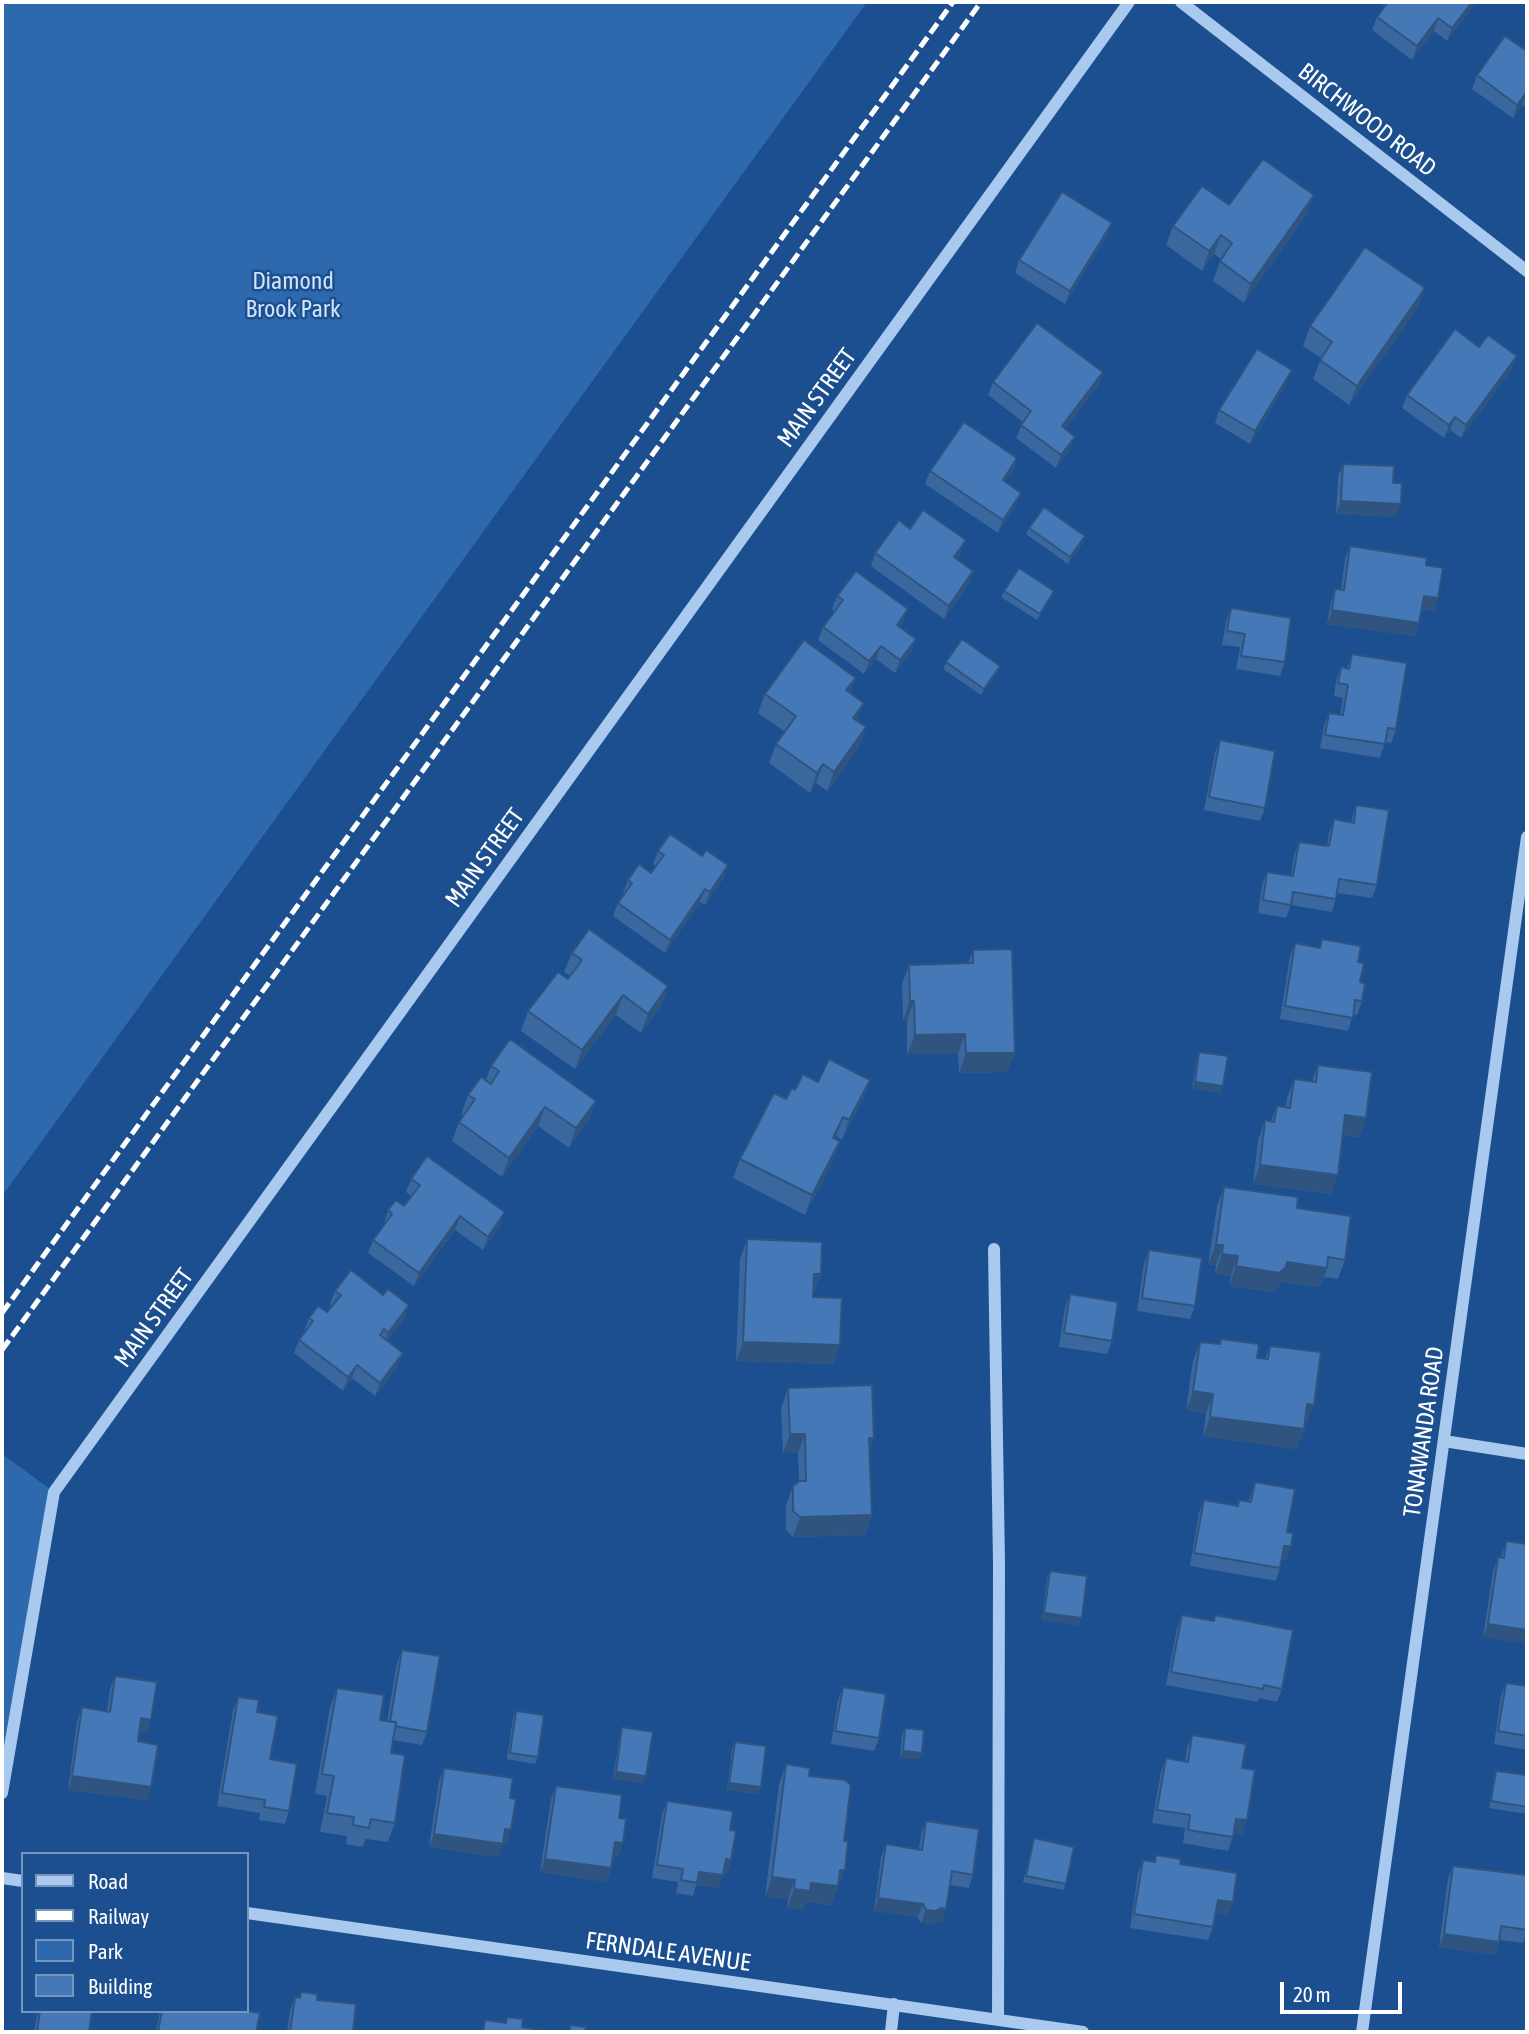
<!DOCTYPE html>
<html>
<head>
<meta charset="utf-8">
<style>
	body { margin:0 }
	#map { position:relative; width:1529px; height:2034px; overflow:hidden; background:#1b4f8f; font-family:"Asap Condensed",sans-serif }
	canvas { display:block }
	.frame { position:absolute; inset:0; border:4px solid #fff; pointer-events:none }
	.legend { position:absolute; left:21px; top:1852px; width:228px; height:161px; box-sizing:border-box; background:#1b4f8f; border:2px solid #7695bc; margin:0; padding:9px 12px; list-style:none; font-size:21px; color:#fff }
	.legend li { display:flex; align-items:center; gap:14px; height:35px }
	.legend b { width:35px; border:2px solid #7695bc }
	.scale { position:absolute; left:1280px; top:1982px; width:122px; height:32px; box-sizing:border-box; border:4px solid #fff; border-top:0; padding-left:9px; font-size:21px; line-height:24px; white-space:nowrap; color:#fff; -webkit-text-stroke:5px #1b4f8f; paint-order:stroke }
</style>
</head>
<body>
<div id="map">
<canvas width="1529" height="2034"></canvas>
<div class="frame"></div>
<ul class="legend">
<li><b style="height:9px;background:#a9c9ee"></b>Road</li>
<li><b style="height:9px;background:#fff"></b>Railway</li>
<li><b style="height:19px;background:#2e69ad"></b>Park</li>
<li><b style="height:19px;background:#4478b7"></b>Building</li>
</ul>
<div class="scale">20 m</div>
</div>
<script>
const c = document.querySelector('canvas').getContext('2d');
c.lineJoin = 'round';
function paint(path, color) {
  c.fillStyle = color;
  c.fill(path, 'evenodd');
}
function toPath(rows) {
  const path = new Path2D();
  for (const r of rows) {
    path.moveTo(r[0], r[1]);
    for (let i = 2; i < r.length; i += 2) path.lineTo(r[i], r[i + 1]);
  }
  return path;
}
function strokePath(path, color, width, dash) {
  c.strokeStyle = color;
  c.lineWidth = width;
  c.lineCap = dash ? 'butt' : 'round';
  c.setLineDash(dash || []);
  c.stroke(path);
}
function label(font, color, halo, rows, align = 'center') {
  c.font = font + ' "Asap Condensed",sans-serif';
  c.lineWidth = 5;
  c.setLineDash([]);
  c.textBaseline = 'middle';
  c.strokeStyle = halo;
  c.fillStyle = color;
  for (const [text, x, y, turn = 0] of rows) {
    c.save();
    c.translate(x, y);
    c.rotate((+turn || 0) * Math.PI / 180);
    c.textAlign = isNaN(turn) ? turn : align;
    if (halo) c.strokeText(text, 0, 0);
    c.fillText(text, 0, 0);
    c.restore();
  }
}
const green = toPath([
	[2,2,867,2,2,1196],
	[2,1454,54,1492,2,1793]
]);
const minor = toPath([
	[1181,2,1527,271],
	[994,1249,999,1564,998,2020],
	[1444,1441,1527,1454],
	[2,1793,54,1492,1129,2],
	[2,1878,23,1881],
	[247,1913,1083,2032],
	[891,2032,894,2004],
	[1362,2032,1527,837]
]);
const rail = toPath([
	[2,1313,953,2],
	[2,1350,981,2]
]);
const wall = toPath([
	[1383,2,1476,2,1447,41,1434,31,1412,60,1372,30,1377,17,1385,6,1382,5],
	[1527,51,1527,108,1522,105,1513,118,1472,89,1477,75],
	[1229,205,1307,214,1244,303,1213,281,1221,259,1214,254,1202,271,1166,245,1173,226],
	[1112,223,1107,236,1065,304,1015,273,1019,260],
	[1418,308,1349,405,1313,379,1321,358,1303,346,1310,326],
	[1512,369,1461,438,1450,430,1444,438,1402,408,1407,395],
	[1103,372,1098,386,1065,429,1070,450,1056,468,1016,438,1023,422,988,395,993,382],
	[1287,383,1250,444,1215,423,1219,410],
	[1017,458,1013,471,1005,482,1016,506,998,533,925,484,930,471],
	[1343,464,1393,483,1396,517,1336,514,1338,477],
	[1029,528,1085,536,1083,543,1068,564,1026,534],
	[910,529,961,553,957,559,973,571,969,584,944,619,871,566,875,553],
	[1350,546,1426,565,1434,611,1421,609,1415,636,1327,624,1331,602,1335,589,1341,590,1345,559],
	[1004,591,1052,597,1037,620,1001,597],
	[837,596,908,609,903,622,900,627,916,639,911,652,895,673,876,659,864,674,818,640,823,627,834,611,832,609],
	[1231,608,1285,662,1280,676,1236,669,1240,647,1222,645,1226,622],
	[1352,654,1396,729,1391,743,1385,742,1380,758,1320,748,1324,726,1329,713,1340,715,1343,698,1334,696,1336,680,1341,667,1347,668],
	[946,662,998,672,981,695,943,669],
	[856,678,850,693,858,721,866,727,859,747,827,791,816,783,810,793,769,763,776,744,785,732,758,713,765,694],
	[1220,740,1265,808,1260,821,1204,810,1215,753],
	[1356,805,1377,885,1372,898,1337,893,1332,912,1291,905,1286,918,1258,913,1262,885,1267,872,1291,875,1294,855,1299,842,1327,846,1329,833,1334,819,1351,822],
	[658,851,702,856,728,865,723,879,705,905,700,902,665,953,613,916,618,903,625,894,623,893,628,880,651,873,656,866,653,864],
	[1322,939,1358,962,1362,1001,1357,1015,1353,1014,1348,1031,1280,1019,1290,956,1295,943,1319,948],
	[973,950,1007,1072,959,1073,958,1054,907,1054,907,1021,903,1021,902,984,909,965,968,964],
	[572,953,668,986,661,1006,641,1033,616,1015,575,1069,521,1031,528,1011,570,976,564,972],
	[1199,1052,1221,1093,1192,1089,1197,1059],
	[1318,1065,1359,1137,1343,1135,1331,1194,1253,1184,1258,1140,1265,1120,1271,1121,1277,1106,1286,1107,1287,1098,1294,1079,1312,1081],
	[491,1066,596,1101,589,1120,569,1148,538,1126,502,1177,452,1141,459,1122,463,1116,461,1115,468,1095,486,1080],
	[870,1080,863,1099,842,1140,836,1136,835,1139,833,1161,805,1215,733,1178,740,1159,786,1099,795,1090,818,1082],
	[411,1179,500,1226,483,1250,455,1230,414,1286,368,1253,373,1240,385,1224,384,1224,388,1210,404,1206,411,1196,406,1192],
	[1224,1187,1297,1208,1345,1260,1338,1279,1324,1277,1320,1287,1281,1282,1279,1286,1272,1292,1229,1286,1231,1276,1215,1274,1216,1265,1208,1264,1217,1206],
	[747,1239,821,1274,814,1293,813,1293,813,1297,840,1345,833,1364,736,1361,740,1259],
	[1149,1250,1195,1306,1190,1319,1137,1311,1144,1263],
	[335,1291,405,1318,387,1341,398,1366,375,1396,352,1378,343,1391,294,1353,299,1340,305,1332,304,1331,309,1318,327,1312,332,1306,330,1304],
	[1070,1294,1112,1341,1107,1354,1059,1347,1065,1307],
	[1221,1339,1257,1358,1265,1359,1270,1346,1307,1424,1304,1424,1304,1429,1297,1449,1203,1436,1206,1413,1186,1410,1193,1361,1200,1342,1219,1344],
	[788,1388,874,1438,869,1450,872,1515,865,1535,793,1537,786,1530,786,1505,793,1486,799,1482,798,1453,783,1453,781,1408],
	[1255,1482,1287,1532,1291,1546,1286,1560,1282,1559,1280,1568,1276,1581,1190,1566,1199,1513,1204,1500,1237,1506,1239,1500,1249,1501],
	[1506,1541,1527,1544,1483,1637,1493,1571,1498,1557,1501,1558],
	[1050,1571,1079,1625,1042,1620,1047,1578],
	[1182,1615,1213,1621,1215,1615,1282,1689,1277,1702,1259,1698,1258,1702,1166,1685,1177,1628],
	[402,1650,427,1732,422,1745,393,1740,391,1753,395,1823,388,1842,366,1839,362,1847,346,1844,347,1836,320,1832,327,1796,315,1794,330,1707,337,1688,380,1720,387,1721,397,1663],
	[115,1676,147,1733,139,1732,138,1741,151,1787,147,1800,68,1790,77,1721,82,1707,107,1711,110,1689],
	[1506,1683,1527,1686,1527,1750,1494,1744,1501,1696],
	[843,1687,879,1738,874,1751,831,1744,838,1700],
	[238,1697,257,1712,270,1759,289,1811,285,1824,259,1820,260,1813,217,1806,233,1710],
	[516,1711,538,1757,535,1764,507,1759,513,1717],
	[622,1727,643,1783,613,1779,620,1734],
	[905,1728,919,1759,900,1758,902,1735],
	[1192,1735,1242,1768,1247,1820,1242,1834,1234,1833,1228,1851,1183,1843,1185,1828,1152,1823,1161,1771,1166,1758,1185,1761,1187,1748],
	[735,1742,761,1787,758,1794,727,1790,732,1749],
	[786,1764,809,1776,838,1890,836,1890,831,1905,806,1902,803,1910,787,1908,788,1899,765,1897,779,1784],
	[444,1768,510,1798,507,1843,503,1843,498,1857,429,1847,439,1781],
	[1496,1771,1527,1775,1527,1814,1489,1808,1494,1777],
	[556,1786,619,1818,618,1856,613,1856,611,1868,607,1882,540,1872,551,1799],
	[667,1801,730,1830,731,1860,727,1873,724,1873,718,1888,696,1885,693,1896,676,1893,678,1882,652,1878,662,1814],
	[926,1821,973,1875,969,1888,950,1885,946,1909,941,1922,936,1922,931,1924,921,1923,918,1917,874,1911,881,1857,886,1844,919,1849,921,1834],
	[1034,1838,1066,1884,1063,1890,1023,1882],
	[1156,1855,1180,1864,1233,1902,1228,1915,1216,1913,1213,1927,1208,1940,1130,1928,1138,1873,1143,1860,1154,1861],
	[1453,1866,1527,1875,1527,1931,1523,1943,1500,1940,1495,1955,1439,1947,1448,1879],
	[301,1992,317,2000,353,2031,357,2032,287,2032,290,2010,295,1997,299,1997],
	[38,2011,92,2011,89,2032,34,2032],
	[160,2011,247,2011,256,2032,156,2032]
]);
const shadedWall = toPath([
	[1472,2,1476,2,1447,41,1452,28],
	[1438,18,1434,31,1412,60,1417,46],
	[1527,92,1522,105,1513,118,1517,105],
	[1314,195,1307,214,1244,303,1251,284],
	[1112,223,1107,236,1065,304,1070,291],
	[1221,235,1214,254,1202,271,1209,251],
	[1425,288,1418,308,1349,405,1357,386],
	[1517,356,1512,369,1461,438,1466,425],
	[1292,370,1287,383,1250,444,1255,431],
	[1103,372,1098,386,1057,440,1062,426],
	[1455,417,1450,430,1444,438,1449,425],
	[1075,437,1070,450,1056,468,1061,455],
	[1017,458,1013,471,998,493,1003,480],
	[1021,493,1016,506,998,533,1003,520],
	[1341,501,1401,504,1396,517,1336,514],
	[1085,536,1083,543,1068,564,1070,557],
	[966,540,961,553,949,570,954,557],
	[973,571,969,584,944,619,949,606],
	[1054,591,1052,597,1037,620,1040,614],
	[1424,596,1438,598,1434,611,1419,609],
	[908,609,903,622,892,639,897,625],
	[1332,610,1419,623,1415,636,1327,624],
	[916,639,911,652,895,673,900,660],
	[881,646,876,659,864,674,869,661],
	[1000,666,998,672,981,695,984,689],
	[856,678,849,697,846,690],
	[864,703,857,722,853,718],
	[866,727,859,747,827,791,834,772],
	[823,764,816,783,810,793,817,773],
	[728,865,723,879,705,905,710,892],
	[705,889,700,902,665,953,670,940],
	[668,986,661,1006,641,1033,648,1014],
	[623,995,616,1015,575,1069,582,1050],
	[910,1001,914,1001,907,1021,903,1021],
	[965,1034,958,1054,907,1054,915,1035],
	[966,1053,1015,1053,1007,1072,959,1073],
	[870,1080,863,1099,842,1140,849,1120],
	[1195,1082,1223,1086,1221,1093,1192,1089],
	[596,1101,589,1120,569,1148,576,1128],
	[545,1107,538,1126,502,1177,509,1158],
	[1345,1115,1366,1118,1359,1137,1338,1134],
	[843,1117,836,1136,825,1157,833,1138],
	[840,1141,833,1161,805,1215,812,1195],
	[1260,1165,1338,1175,1331,1194,1253,1184],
	[505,1212,500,1226,483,1250,488,1237],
	[460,1216,455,1230,414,1286,419,1273],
	[1216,1245,1223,1245,1216,1265,1208,1264],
	[1222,1254,1238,1256,1231,1276,1215,1274],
	[1287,1262,1327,1268,1320,1287,1281,1282,1279,1286,1272,1292,1229,1286,1236,1266],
	[814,1274,821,1274,814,1293,807,1293],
	[409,1305,405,1318,383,1346,388,1333],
	[743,1342,840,1345,833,1364,736,1361],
	[403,1353,398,1366,375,1396,380,1383],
	[357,1365,352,1378,343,1391,348,1377],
	[1193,1391,1213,1394,1206,1413,1186,1410],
	[1307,1404,1314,1405,1307,1424,1300,1424],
	[1210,1417,1304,1429,1297,1449,1203,1436],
	[790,1434,805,1434,798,1453,783,1453],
	[869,1438,874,1438,867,1457],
	[872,1515,865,1535,793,1537,800,1517],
	[1284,1546,1291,1546,1286,1560,1279,1559],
	[1044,1613,1082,1618,1079,1625,1042,1620],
	[1488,1624,1527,1630,1527,1644,1483,1637],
	[141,1718,151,1720,147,1733,136,1731],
	[903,1751,922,1753,919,1759,900,1758],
	[616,1772,646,1776,643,1783,613,1779],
	[72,1776,151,1787,147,1800,68,1790],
	[729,1783,761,1787,758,1794,727,1790],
	[1236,1819,1247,1820,1242,1834,1231,1832],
	[505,1829,511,1830,507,1843,500,1842],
	[434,1834,503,1844,498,1857,429,1847],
	[615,1842,623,1843,618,1856,610,1855],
	[545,1859,611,1868,607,1882,540,1872],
	[726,1859,731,1860,727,1873,721,1872],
	[840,1870,845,1870,831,1905,806,1902,803,1910,787,1908,794,1889,811,1883],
	[699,1872,723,1875,718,1888,696,1885],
	[772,1877,795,1880,788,1899,765,1897],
	[878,1898,923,1904,918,1917,874,1911],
	[1218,1900,1233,1902,1228,1915,1213,1913],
	[941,1908,946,1909,941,1922,936,1922,931,1924,921,1923,926,1910],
	[1444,1934,1499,1942,1495,1955,1439,1947]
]);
const building = toPath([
	[1388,2,1472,2,1452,28,1438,18,1417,46,1377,17,1388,2],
	[1505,36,1527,51,1527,92,1517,105,1477,75,1505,36],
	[1263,159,1314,195,1251,284,1220,261,1232,243,1221,235,1209,251,1173,226,1202,186,1229,205,1263,159],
	[1062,192,1112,223,1070,291,1019,260,1062,192],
	[1365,247,1425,288,1357,386,1320,360,1332,342,1310,326,1365,247],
	[1037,323,1103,372,1062,426,1075,437,1061,455,1021,425,1031,411,993,382,1037,323],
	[1455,329,1479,347,1488,335,1517,356,1466,425,1455,417,1449,425,1407,395,1455,329],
	[1257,349,1292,370,1255,431,1219,410,1257,349],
	[964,422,1017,458,1003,480,1021,493,1003,520,930,471,964,422],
	[1343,464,1394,466,1393,483,1402,483,1401,504,1341,501,1343,464],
	[1044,507,1085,536,1070,557,1029,528,1044,507],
	[923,510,966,540,954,557,973,571,949,606,875,553,899,520,910,529,923,510],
	[1350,546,1427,558,1426,565,1443,568,1438,598,1424,596,1419,623,1332,610,1335,589,1344,590,1350,546],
	[1019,568,1054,591,1040,614,1004,591,1019,568],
	[856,571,908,609,897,625,916,639,900,660,881,646,869,661,823,627,843,600,837,596,856,571],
	[1231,608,1291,618,1285,662,1241,656,1245,634,1227,631,1231,608],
	[962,639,1000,666,984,689,946,662,962,639],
	[804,640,856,678,846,690,864,703,853,718,866,727,834,772,823,764,817,773,776,744,796,716,765,694,804,640],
	[1352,654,1407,663,1396,729,1388,728,1385,744,1325,735,1329,713,1343,715,1348,685,1338,683,1341,667,1349,669,1352,654],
	[1220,740,1275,751,1265,808,1209,797,1220,740],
	[1356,805,1389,810,1377,885,1339,879,1336,899,1293,892,1291,905,1263,900,1267,872,1293,876,1299,842,1329,846,1334,819,1354,823,1356,805],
	[670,834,702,856,706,850,728,865,710,892,705,889,670,940,618,903,632,883,628,880,639,864,651,873,664,855,658,851,670,834],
	[589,929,668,986,648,1014,623,995,582,1050,528,1011,558,972,568,979,582,960,572,953,589,929],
	[1322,939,1361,946,1358,962,1364,963,1360,982,1365,984,1362,1001,1355,1000,1353,1018,1285,1006,1295,943,1320,948,1322,939],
	[1012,949,1015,1053,966,1053,965,1034,915,1035,914,1001,910,1001,909,965,973,963,973,950,1012,949],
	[510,1039,596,1101,576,1128,545,1107,509,1158,459,1122,475,1099,468,1095,481,1077,491,1084,499,1071,491,1066,510,1039],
	[1199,1052,1228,1056,1223,1086,1195,1082,1199,1052],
	[829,1059,870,1080,849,1120,843,1117,833,1138,840,1141,812,1195,740,1159,774,1093,786,1099,792,1088,795,1090,803,1074,818,1082,829,1059],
	[1318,1065,1372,1072,1366,1118,1345,1115,1338,1175,1260,1165,1265,1120,1274,1122,1277,1106,1290,1108,1294,1079,1316,1082,1318,1065],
	[427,1156,505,1212,488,1237,460,1216,419,1273,373,1240,392,1214,388,1210,396,1200,404,1206,420,1185,411,1179,427,1156],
	[1224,1187,1298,1197,1297,1208,1351,1216,1345,1260,1328,1257,1327,1268,1287,1262,1286,1267,1279,1273,1236,1266,1238,1256,1222,1254,1223,1245,1216,1245,1224,1187],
	[747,1239,822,1242,821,1274,814,1274,813,1297,842,1298,840,1345,743,1342,747,1239],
	[1149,1250,1202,1258,1195,1306,1142,1298,1149,1250],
	[351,1270,383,1295,388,1289,409,1305,388,1333,384,1329,380,1335,403,1353,380,1383,357,1365,348,1377,299,1340,313,1321,309,1318,318,1306,327,1312,341,1295,335,1291,351,1270],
	[1070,1294,1118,1302,1112,1341,1064,1333,1070,1294],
	[1221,1339,1259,1344,1257,1358,1268,1359,1270,1346,1321,1352,1314,1405,1307,1404,1304,1429,1210,1417,1213,1394,1193,1391,1200,1342,1220,1344,1221,1339],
	[872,1385,874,1438,869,1438,872,1515,800,1517,793,1511,793,1486,800,1481,806,1481,805,1434,790,1434,788,1388,872,1385],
	[1255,1482,1295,1489,1287,1532,1293,1533,1291,1546,1284,1546,1280,1568,1194,1553,1204,1500,1238,1506,1239,1500,1251,1502,1255,1482],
	[1506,1541,1527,1544,1527,1630,1488,1624,1498,1557,1504,1558,1506,1541],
	[1050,1571,1087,1576,1082,1618,1044,1613,1050,1571],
	[1182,1615,1214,1621,1215,1615,1293,1630,1282,1689,1264,1685,1263,1689,1171,1672,1182,1615],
	[402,1650,440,1656,427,1732,395,1726,396,1722,390,1722,402,1650],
	[115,1676,157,1682,151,1720,141,1718,138,1741,158,1745,151,1787,72,1776,82,1707,110,1712,115,1676],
	[1506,1683,1527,1686,1527,1736,1498,1731,1506,1683],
	[843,1687,886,1694,879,1738,835,1731,843,1687],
	[337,1688,384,1695,380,1720,396,1722,391,1753,405,1755,395,1823,371,1819,369,1828,353,1825,354,1817,327,1813,334,1776,322,1774,337,1688],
	[238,1697,259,1700,257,1712,278,1716,270,1759,297,1764,289,1811,264,1807,265,1800,222,1793,238,1697],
	[516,1711,544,1715,538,1757,510,1753,516,1711],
	[622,1727,653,1732,646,1776,616,1772,622,1727],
	[905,1728,924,1730,922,1753,903,1751,905,1728],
	[1192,1735,1246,1744,1242,1768,1255,1770,1247,1820,1236,1819,1233,1837,1188,1830,1190,1815,1157,1810,1166,1758,1188,1762,1192,1735],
	[735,1742,766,1746,761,1787,729,1783,735,1742],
	[786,1764,810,1768,809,1776,845,1780,851,1785,844,1841,848,1841,845,1870,840,1870,838,1886,811,1883,810,1891,794,1889,795,1880,772,1877,786,1764],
	[444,1768,513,1778,510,1798,516,1799,511,1830,505,1829,503,1844,434,1834,444,1768],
	[1496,1771,1527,1775,1527,1807,1491,1801,1496,1771],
	[556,1786,622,1795,619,1818,626,1819,623,1843,615,1842,611,1868,545,1859,556,1786],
	[667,1801,733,1811,730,1830,736,1831,731,1860,726,1859,723,1875,699,1872,697,1883,681,1880,683,1869,657,1865,667,1801],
	[926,1821,979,1829,973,1875,952,1871,946,1909,941,1908,936,1911,926,1910,923,1904,878,1898,886,1844,922,1850,926,1821],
	[1034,1838,1074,1847,1066,1884,1026,1876,1034,1838],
	[1156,1855,1181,1859,1180,1864,1237,1873,1233,1902,1218,1900,1213,1927,1134,1914,1143,1860,1155,1862,1156,1855],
	[1453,1866,1527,1875,1527,1930,1501,1926,1499,1942,1444,1934,1453,1866],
	[301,1992,317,1994,317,2000,356,2004,353,2031,357,2032,290,2032,295,1997,300,1998,301,1992],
	[40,2011,92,2011,89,2032,37,2032,40,2011],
	[162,2011,247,2011,260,2013,256,2032,158,2032,162,2011],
	[507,2017,523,2019,522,2027,551,2032,483,2032,485,2020,506,2023,507,2017],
	[570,2025,586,2027,585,2032,570,2032,570,2025]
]);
const streetNames = [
	["BIRCHWOOD ROAD",1367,120,38],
	["MAIN STREET",817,398,-54],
	["MAIN STREET",485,858,-54],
	["MAIN STREET",154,1318,-54],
	["TONAWANDA ROAD",1424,1432,-82],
	["FERNDALE AVENUE",668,1952,8]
];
const parkNames = [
	["Diamond",293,281],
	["Brook Park",293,309]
];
paint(green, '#2e69ad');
strokePath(minor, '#a9c9ee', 12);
strokePath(rail, '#fff', 5, [12, 5]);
paint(wall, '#3a679d');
paint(shadedWall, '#305480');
paint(building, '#4478b7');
strokePath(building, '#305480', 2);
label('24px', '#fff', '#1b4f8f', streetNames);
label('24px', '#cfe3fa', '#1b4f8f', parkNames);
</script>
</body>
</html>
